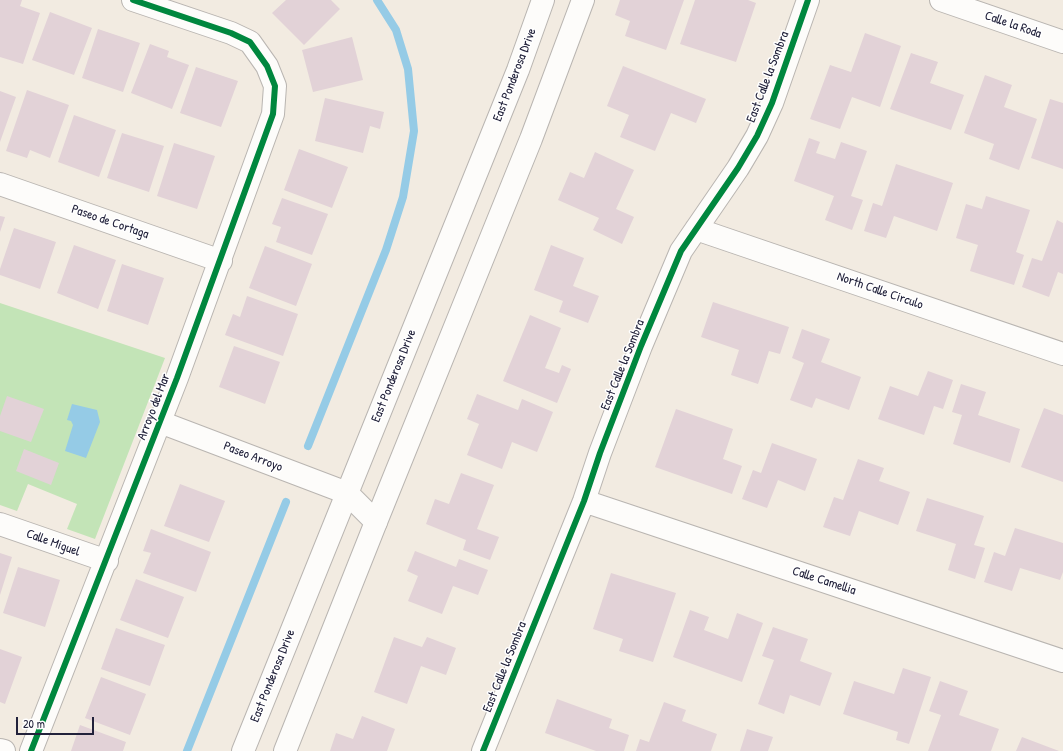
<!DOCTYPE html>
<html>
<head>
<meta charset="utf-8">
<style>
	body { margin:0 }
	#map { position:relative; width:1063px; height:751px; overflow:hidden; background:#f2ebe1; font-family:"Patrick Hand",sans-serif }
	canvas { display:block }
	.scale { position:absolute; left:16px; top:717px; width:78px; height:18px; box-sizing:border-box; border:2px solid #22223b; border-top:0; padding-left:5px; font-size:12px; line-height:14px; white-space:nowrap; color:#22223b; -webkit-text-stroke:3px #fff; paint-order:stroke }
</style>
</head>
<body>
<div id="map">
<canvas width="1063" height="751"></canvas>
<div class="scale">20 m</div>
</div>
<script>
const c = document.querySelector('canvas').getContext('2d');
c.lineJoin = 'round';
function paint(path, color) {
  c.fillStyle = color;
  c.fill(path, 'evenodd');
}
function toPath(rows) {
  const path = new Path2D();
  for (const r of rows) {
    path.moveTo(r[0], r[1]);
    for (let i = 2; i < r.length; i += 2) path.lineTo(r[i], r[i + 1]);
  }
  return path;
}
function strokePath(path, color, width, dash) {
  c.strokeStyle = color;
  c.lineWidth = width;
  c.lineCap = dash ? 'butt' : 'round';
  c.setLineDash(dash || []);
  c.stroke(path);
}
function label(font, color, halo, rows, align = 'center') {
  c.font = font + ' "Patrick Hand",sans-serif';
  c.lineWidth = 3;
  c.setLineDash([]);
  c.textBaseline = 'middle';
  c.strokeStyle = halo;
  c.fillStyle = color;
  for (const [text, x, y, turn = 0] of rows) {
    c.save();
    c.translate(x, y);
    c.rotate((+turn || 0) * Math.PI / 180);
    c.textAlign = isNaN(turn) ? turn : align;
    if (halo) c.strokeText(text, 0, 0);
    c.fillText(text, 0, 0);
    c.restore();
  }
}
const green = toPath([
	[0,303,165,358,95,539,67,529,77,504,28,484,17,511,0,505]
]);
const water = toPath([
	[72,404,97,410,100,422,86,458,65,451,73,425,71,421,67,420]
]);
const stream = toPath([
	[308,446,386,250,403,197,414,131,408,69,396,30,377,0],
	[187,751,286,502]
]);
const building = toPath([
	[0,0,22,0,20,6,40,13,23,64,0,57],
	[286,0,331,0,340,9,304,45,272,13],
	[620,0,684,0,666,50,625,36,630,21,615,15],
	[695,0,748,0,756,3,736,62,680,44],
	[50,12,92,28,74,75,32,60],
	[98,29,140,43,123,92,82,78],
	[865,33,901,46,880,107,852,97,840,129,810,119,830,65,851,72],
	[352,37,363,80,313,92,302,50],
	[150,44,169,51,167,57,189,65,172,109,131,93],
	[911,53,938,62,930,83,964,95,951,130,890,109],
	[623,66,706,99,696,123,671,113,655,151,620,137,629,115,607,106],
	[196,67,238,81,221,127,180,113],
	[985,75,1012,85,1004,107,1037,119,1019,170,989,159,994,144,964,133],
	[27,90,69,105,50,158,30,150,27,158,6,151],
	[0,91,16,97,0,142],
	[325,98,384,112,380,129,370,126,363,153,315,141],
	[1050,99,1063,103,1063,169,1031,158],
	[74,115,116,130,99,177,58,162],
	[122,133,164,146,149,192,107,178],
	[809,138,820,142,816,153,835,159,841,142,867,151,851,196,863,200,852,230,825,220,834,196,794,181],
	[174,143,215,156,197,209,157,196],
	[299,149,348,167,332,208,284,190],
	[595,152,634,170,616,209,634,217,622,244,593,230,599,218,558,200,570,172,584,178],
	[896,164,953,183,937,231,894,216,886,238,864,231,873,203,882,206],
	[986,196,1030,210,1016,252,1024,255,1014,285,970,271,978,245,956,238,966,204,982,209],
	[282,198,328,214,312,255,276,242,281,227,272,224],
	[0,216,5,217,0,232],
	[1057,220,1063,223,1063,274,1058,272,1049,297,1022,287,1032,258,1042,261],
	[14,228,56,242,40,289,0,275,0,269],
	[74,245,116,260,98,309,57,293],
	[551,245,584,258,573,286,599,296,588,323,559,312,563,301,534,290],
	[265,246,312,264,296,306,249,288],
	[122,264,164,278,148,325,107,311],
	[247,296,298,314,283,356,225,335,233,314,240,317],
	[713,302,789,327,780,354,769,351,758,384,731,375,739,350,701,337],
	[530,315,561,328,545,368,559,373,562,365,571,369,557,403,503,381],
	[802,329,830,339,821,362,861,377,849,410,816,398,812,408,790,400,804,363,792,358],
	[234,346,280,362,265,404,219,387],
	[928,371,953,380,943,409,934,406,924,435,878,419,890,386,918,396],
	[961,384,986,392,978,415,1020,429,1010,463,953,444,962,415,952,412],
	[477,394,518,410,522,399,553,412,537,452,512,442,502,469,467,455,479,424,467,419],
	[7,396,44,409,31,442,0,431,0,416],
	[1044,408,1063,415,1063,482,1021,467],
	[676,409,733,429,723,459,742,466,732,494,655,467],
	[772,443,817,459,805,491,778,480,767,508,742,499,753,470,761,473],
	[24,449,59,463,51,485,16,471],
	[858,459,884,468,879,481,910,492,898,525,859,511,850,536,823,527,834,497,843,500],
	[461,473,494,485,477,529,499,537,490,560,463,550,466,540,426,524,435,499,449,504],
	[180,484,225,501,209,542,164,526],
	[927,498,984,516,974,545,985,548,975,579,948,570,956,544,916,531],
	[1015,528,1063,543,1063,572,1060,580,1020,568,1012,591,984,582,994,552,1005,556],
	[151,529,211,552,196,592,143,573,151,553,143,551],
	[415,551,456,567,459,559,488,570,478,595,453,586,442,614,408,601,418,576,407,571],
	[0,553,12,557,0,595],
	[18,567,60,580,45,627,3,613],
	[611,573,676,593,653,662,619,651,623,639,593,629],
	[136,579,184,597,168,638,120,620],
	[690,610,709,617,704,630,728,639,737,613,763,623,742,682,673,657],
	[773,627,808,639,800,661,832,673,820,706,790,695,784,714,758,704,774,660,762,656],
	[116,628,165,645,150,686,101,669],
	[394,637,422,647,427,637,456,648,446,675,421,666,407,704,374,692],
	[0,649,22,657,5,704,0,702],
	[903,668,931,677,909,744,896,740,898,732,843,714,854,681,894,694],
	[101,677,146,694,130,735,85,718],
	[940,681,968,691,959,715,999,729,991,751,928,751,941,715,929,711],
	[557,699,612,719,609,728,629,735,624,751,596,751,545,733],
	[664,702,686,710,682,721,717,734,711,751,636,751,640,739,649,742],
	[362,716,395,729,387,751,330,751,336,733,353,739],
	[80,725,126,742,123,751,71,751],
	[747,729,773,737,768,751,740,751],
	[1022,737,1059,751,1016,751]
]);
const street = toPath([
	[941,0,1063,42],
	[0,184,221,261],
	[696,229,1063,354],
	[160,422,347,493,376,522],
	[584,501,1063,661],
	[0,524,107,561],
	[0,750,4,751],
	[31,751,177,378,273,114,275,86,267,66,250,42,231,33,133,0],
	[483,751,584,501,600,453,641,346,681,251,738,168,757,136,772,103,808,0]
]);
const secondary = toPath([
	[243,751,518,70,543,0],
	[285,751,376,522,531,139,583,0]
]);
const cycleway = toPath([
	[31,751,177,378,273,114,275,86,267,66,250,42,231,33,133,0],
	[483,751,584,501,600,453,641,346,681,251,738,168,757,136,772,103,808,0]
]);
const streetNames = [
	["Calle la Roda",1013,25,19],
	["East Ponderosa Drive",515,75,-69],
	["East Calle la Sombra",768,77,-69],
	["Paseo de Cortaga",110,222,19],
	["North Calle Circulo",880,291,19],
	["East Calle la Sombra",623,365,-68],
	["East Ponderosa Drive",394,376,-68],
	["Arroyo del Mar",154,407,-69],
	["Paseo Arroyo",253,457,21],
	["Calle Miguel",53,543,20],
	["Calle Camellia",824,581,18],
	["East Calle la Sombra",505,667,-68],
	["East Ponderosa Drive",273,676,-68]
];
paint(green, '#c3e4b7');
paint(water, '#95cbe6');
strokePath(stream, '#95cbe6', 8);
paint(building, '#e2d2d7');
strokePath(street, '#b9b5b1', 24);
strokePath(secondary, '#b9b5b1', 24);
strokePath(street, '#fdfcfa', 22);
strokePath(secondary, '#fdfcfa', 22);
strokePath(cycleway, '#00873e', 6);
label('13px', '#22223b', '#fff', streetNames);
</script>
</body>
</html>
